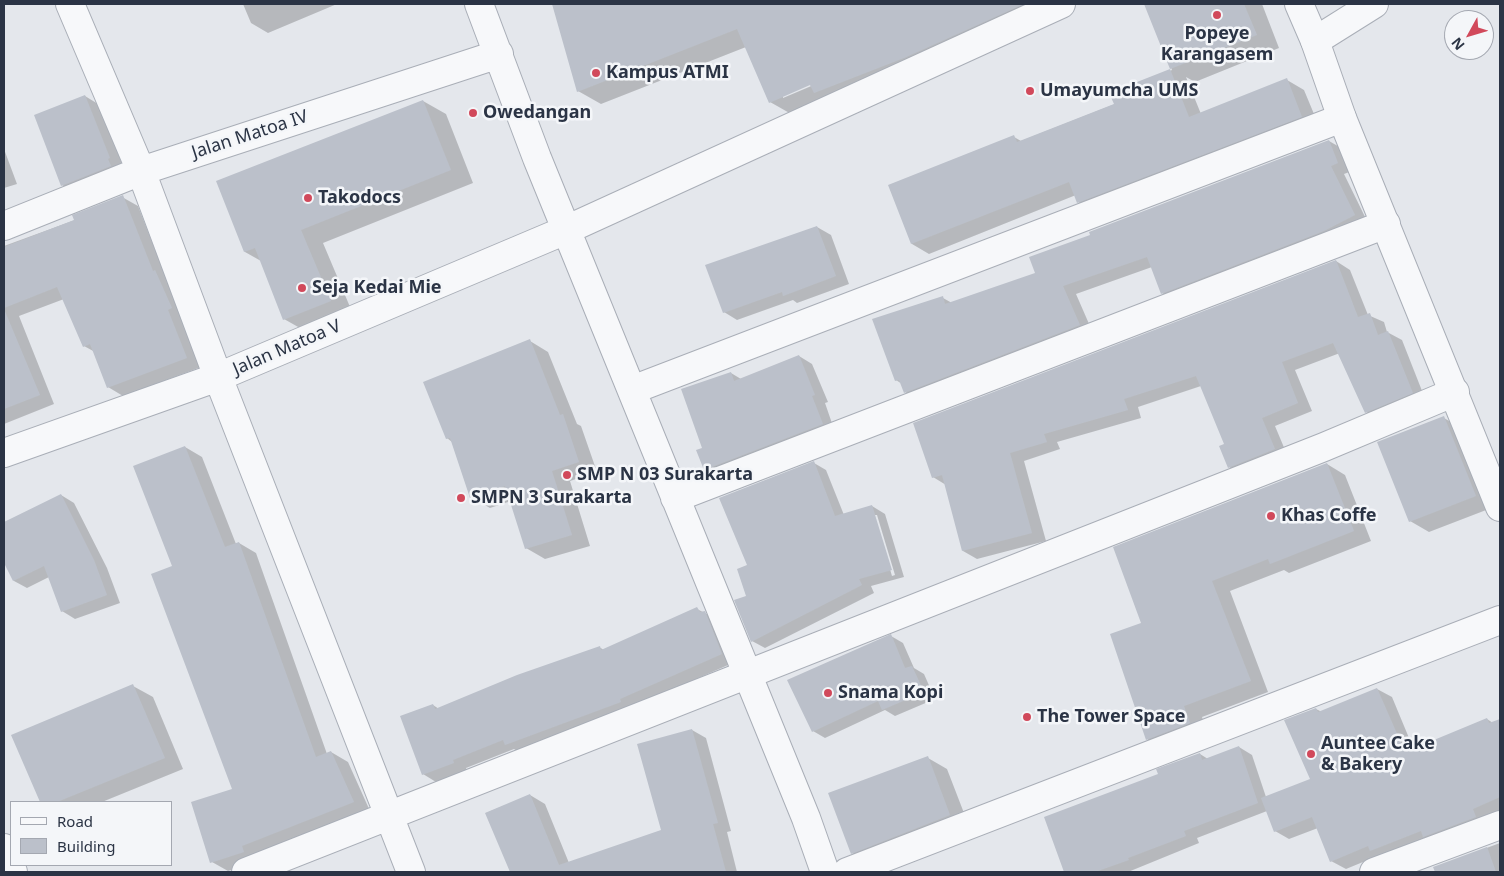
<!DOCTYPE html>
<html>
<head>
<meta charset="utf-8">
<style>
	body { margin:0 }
	#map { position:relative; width:1504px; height:876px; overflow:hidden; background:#e4e7ec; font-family:"Noto Sans",sans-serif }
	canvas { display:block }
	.frame { position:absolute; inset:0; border:5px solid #2b3445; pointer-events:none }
	.legend { position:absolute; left:10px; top:801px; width:162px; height:65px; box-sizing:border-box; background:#f4f6f9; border:1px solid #a4a8b1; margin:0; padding:6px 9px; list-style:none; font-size:15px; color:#2b3445 }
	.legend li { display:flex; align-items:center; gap:10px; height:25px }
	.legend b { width:25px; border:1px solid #a4a8b1 }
	.north { position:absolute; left:1444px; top:10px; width:50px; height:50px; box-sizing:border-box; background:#f4f6f9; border:1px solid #a4a8b1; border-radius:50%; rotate:231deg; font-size:14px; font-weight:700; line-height:20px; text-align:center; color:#2b3445 }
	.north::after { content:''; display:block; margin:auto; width:18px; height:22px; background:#d1495b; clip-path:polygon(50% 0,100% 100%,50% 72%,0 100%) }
</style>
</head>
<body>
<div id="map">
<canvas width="1504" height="876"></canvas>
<div class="frame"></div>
<ul class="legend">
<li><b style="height:6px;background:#f7f8fa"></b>Road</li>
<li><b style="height:14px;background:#bbc0ca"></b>Building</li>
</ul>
<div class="north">N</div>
</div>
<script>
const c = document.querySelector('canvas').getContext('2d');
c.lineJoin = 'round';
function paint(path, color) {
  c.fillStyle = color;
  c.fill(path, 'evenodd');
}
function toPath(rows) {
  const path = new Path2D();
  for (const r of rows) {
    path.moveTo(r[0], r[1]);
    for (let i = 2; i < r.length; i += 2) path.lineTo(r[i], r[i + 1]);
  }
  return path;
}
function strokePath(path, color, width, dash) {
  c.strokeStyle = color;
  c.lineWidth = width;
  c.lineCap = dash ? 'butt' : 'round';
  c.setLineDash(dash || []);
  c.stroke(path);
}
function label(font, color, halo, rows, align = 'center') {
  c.font = font + ' "Noto Sans",sans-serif';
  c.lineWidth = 5;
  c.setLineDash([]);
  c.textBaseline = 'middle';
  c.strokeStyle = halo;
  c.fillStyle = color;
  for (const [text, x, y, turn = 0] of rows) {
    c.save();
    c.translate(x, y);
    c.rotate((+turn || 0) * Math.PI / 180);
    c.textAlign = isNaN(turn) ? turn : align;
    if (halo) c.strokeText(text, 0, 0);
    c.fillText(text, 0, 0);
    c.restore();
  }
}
const shadow = toPath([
	[243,4,337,4,268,33,251,23],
	[554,4,1036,4,793,115,770,102,746,47,601,104,578,91],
	[816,81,816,84,783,98,783,95],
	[1146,4,1262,4,1279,48,1195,82,1186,77,1201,114,1287,80,1304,90,1319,126,1096,212,1078,202,1076,195,929,254,912,244,889,186,1014,137,1021,141,1115,104,1111,94,1172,70],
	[85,96,98,104,123,166,75,193,62,185],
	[423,101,446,114,473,183,323,243,353,314,307,332,284,319,261,261,245,252,218,182],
	[1329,141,1343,149,1352,171,1344,174,1368,223,1176,301,1162,293,1152,267,1076,294,1093,333,919,400,905,392,902,384,896,380,943,298,952,303,1036,274,1092,236],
	[4,149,17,184,4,188],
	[122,197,138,206,201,367,123,396,108,387,95,352,84,346,64,299,19,316,54,404,4,424,4,246,75,220],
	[817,227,831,235,849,284,797,303,793,300,737,320,724,312],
	[1336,261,1350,270,1368,315,1384,322,1387,332,1402,340,1426,401,1380,420,1366,412,1340,353,1295,370,1312,411,1275,426,1288,457,1243,475,1229,467,1226,444,1201,386,1138,407,1141,418,1057,442,1060,449,1024,461,1046,541,977,559,963,551,946,485,933,477],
	[530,341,548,352,577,424,581,426,597,472,570,481,590,546,545,559,526,548,511,501,490,508,471,497,452,442,447,438],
	[799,356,812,364,828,402,825,403,835,432,718,477,705,469,731,373,741,379],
	[1444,418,1463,429,1494,507,1429,532,1410,521],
	[185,447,202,457,236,544,239,543,256,553,327,754,331,752,348,762,370,811,260,861,228,871,212,862,234,790,174,567],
	[814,463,826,470,844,515,872,506,885,514,904,577,871,586,874,593,765,648,752,641,747,596,749,566],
	[874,515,877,515,895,575,892,576],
	[1327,464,1345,475,1371,541,1289,573,1284,570,1230,591,1268,692,1202,717,1207,733,1165,750,1147,739,1143,624],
	[61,495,74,503,107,568,120,603,75,619,62,611,49,577,27,588,14,581,4,560,4,523],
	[697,609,718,620,735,662,632,707,519,752,514,749,466,768,467,771,436,782,423,774,433,705,439,709,599,647,604,650],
	[891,636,903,643,914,668,924,674,935,699,895,716,885,710,825,738,813,731],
	[133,686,153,697,183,769,102,802,41,802,13,736],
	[1377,689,1392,697,1414,750,1487,719,1493,723,1500,720,1500,821,1385,858,1380,855,1346,869,1331,861,1318,828,1289,839,1275,831,1267,811,1197,838,1199,843,1128,872,1065,872,1046,817,1159,775,1200,754,1208,759,1239,747,1252,755,1266,797,1311,780,1316,709,1322,712],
	[692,730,706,738,731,831,727,832,737,872,511,872,486,813,530,795,545,804,569,863,663,831],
	[928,758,947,769,969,826,871,864,852,853],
	[1500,843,1500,872,1437,872,1435,867]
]);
const building = toPath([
	[552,4,1024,4,904,58,814,93,810,85,769,103,737,29,577,92],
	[1144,4,1244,4,1257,35,1170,69],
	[1170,69,1189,117,1287,78,1302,117,1077,203,1069,182,911,244,888,185,1014,135,1017,142,1114,104,1109,93],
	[85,95,110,158,108,159,111,166,61,186,34,115],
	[423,100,451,170,301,230,331,301,283,320,255,248,244,252,216,181],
	[1329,140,1338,163,1331,166,1355,215,1324,231,1161,294,1147,257,1063,286,1080,325,904,393,899,380,895,381,872,319,943,296,945,304,1035,273,1029,257,1090,235,1089,232],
	[123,195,153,271,155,270,172,308,168,310,187,358,107,388,90,344,83,347,57,287,4,308,4,247,74,220,72,215],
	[817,226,836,276,783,296,782,292,723,313,705,265],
	[1336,260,1358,317,1370,313,1378,335,1388,331,1413,393,1365,413,1333,343,1282,362,1298,403,1262,418,1275,449,1228,468,1219,446,1224,444,1196,376,1124,399,1128,410,1044,434,1047,442,1010,453,1032,533,962,551,942,475,932,478,913,423],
	[4,309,40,395,4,409],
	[530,339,560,415,563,414,579,462,552,471,572,535,525,549,505,486,470,498,450,438,446,439,423,382],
	[799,355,815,395,812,396,823,424,704,470,696,450,702,448,681,389,731,372,734,381],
	[1444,416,1476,496,1409,522,1377,442],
	[185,446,225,547,239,542,316,757,331,751,354,802,242,846,244,852,210,863,191,802,232,789,151,574,172,566,133,466],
	[814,461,835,516,872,505,892,570,859,579,862,585,751,642,734,600,746,596,737,569,747,565,719,498],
	[1327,463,1354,531,1270,564,1268,559,1212,581,1251,681,1184,706,1190,723,1146,740,1110,634,1141,623,1113,547],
	[61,494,94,560,107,595,61,612,44,566,13,581,4,563,4,522],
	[697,607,700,612,705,611,722,654,620,699,621,702,505,745,503,740,453,760,454,763,422,775,400,716,433,704,435,709,517,675,600,646,601,650],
	[891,634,905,668,912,666,924,692,882,710,878,701,812,732,787,680],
	[133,684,165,758,57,802,40,802,11,735],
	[1377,688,1405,752,1487,718,1489,723,1500,719,1500,797,1473,809,1476,817,1423,837,1421,831,1370,851,1368,846,1330,862,1312,817,1274,832,1261,798,1310,779,1284,720,1316,708,1318,712],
	[692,729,718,823,713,824,726,872,510,872,485,813,530,794,559,865,661,830,637,744],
	[1239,746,1258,803,1184,831,1186,836,1128,858,1129,860,1095,872,1064,872,1044,817,1158,774,1156,769,1200,753,1202,760],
	[928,756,950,815,851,854,828,793],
	[1487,847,1496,872,1435,872,1433,867]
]);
const minor = toPath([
	[70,4,141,171,218,377,411,872],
	[479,4,537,158,806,818,825,872],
	[1315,41,1374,4],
	[4,226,141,171,499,54],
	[632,390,1342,118],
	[4,453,218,377,566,230,1061,4],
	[675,498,1386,224],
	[4,848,13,872],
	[246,872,1324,447,1455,392],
	[847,872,1500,620],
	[1374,872,1500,825]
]);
const tertiary = toPath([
	[1299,4,1315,41,1342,118,1500,507]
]);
const markers = [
	[1217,15,5,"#d1495b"],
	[596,73,5,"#d1495b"],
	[1030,91,5,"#d1495b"],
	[473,113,5,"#d1495b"],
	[308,198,5,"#d1495b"],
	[302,288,5,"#d1495b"],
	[567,475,5,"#d1495b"],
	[461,498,5,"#d1495b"],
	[1271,516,5,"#d1495b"],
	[828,693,5,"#d1495b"],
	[1027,717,5,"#d1495b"],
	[1311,754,5,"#d1495b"]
];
const poiNames = [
	["Popeye",1217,34,"center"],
	["Karangasem",1217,55,"center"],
	["Kampus ATMI",606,73],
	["Umayumcha UMS",1040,91],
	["Owedangan",483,113],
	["Takodocs",318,198],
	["Seja Kedai Mie",312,288],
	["SMP N 03 Surakarta",577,475],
	["SMPN 3 Surakarta",471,498],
	["Khas Coffe",1281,516],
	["Snama Kopi",838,693],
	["The Tower Space",1037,717],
	["Auntee Cake",1321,744],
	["& Bakery",1321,765]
];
const streetNames = [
	["Jalan Matoa IV",250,135,-18],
	["Jalan Matoa V",287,348,-23]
];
paint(shadow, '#0003');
paint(building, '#bbc0ca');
strokePath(minor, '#a9aeb7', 30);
strokePath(tertiary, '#a9aeb7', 30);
strokePath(minor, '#f7f8fa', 28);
strokePath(tertiary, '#f7f8fa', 28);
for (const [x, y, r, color] of markers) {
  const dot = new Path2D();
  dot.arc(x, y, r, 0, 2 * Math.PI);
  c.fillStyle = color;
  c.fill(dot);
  strokePath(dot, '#f4f6f9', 2);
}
label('bold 18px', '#2b3445', '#f4f6f9', poiNames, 'left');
label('18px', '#2b3445', '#f4f6f9', streetNames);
</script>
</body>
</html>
